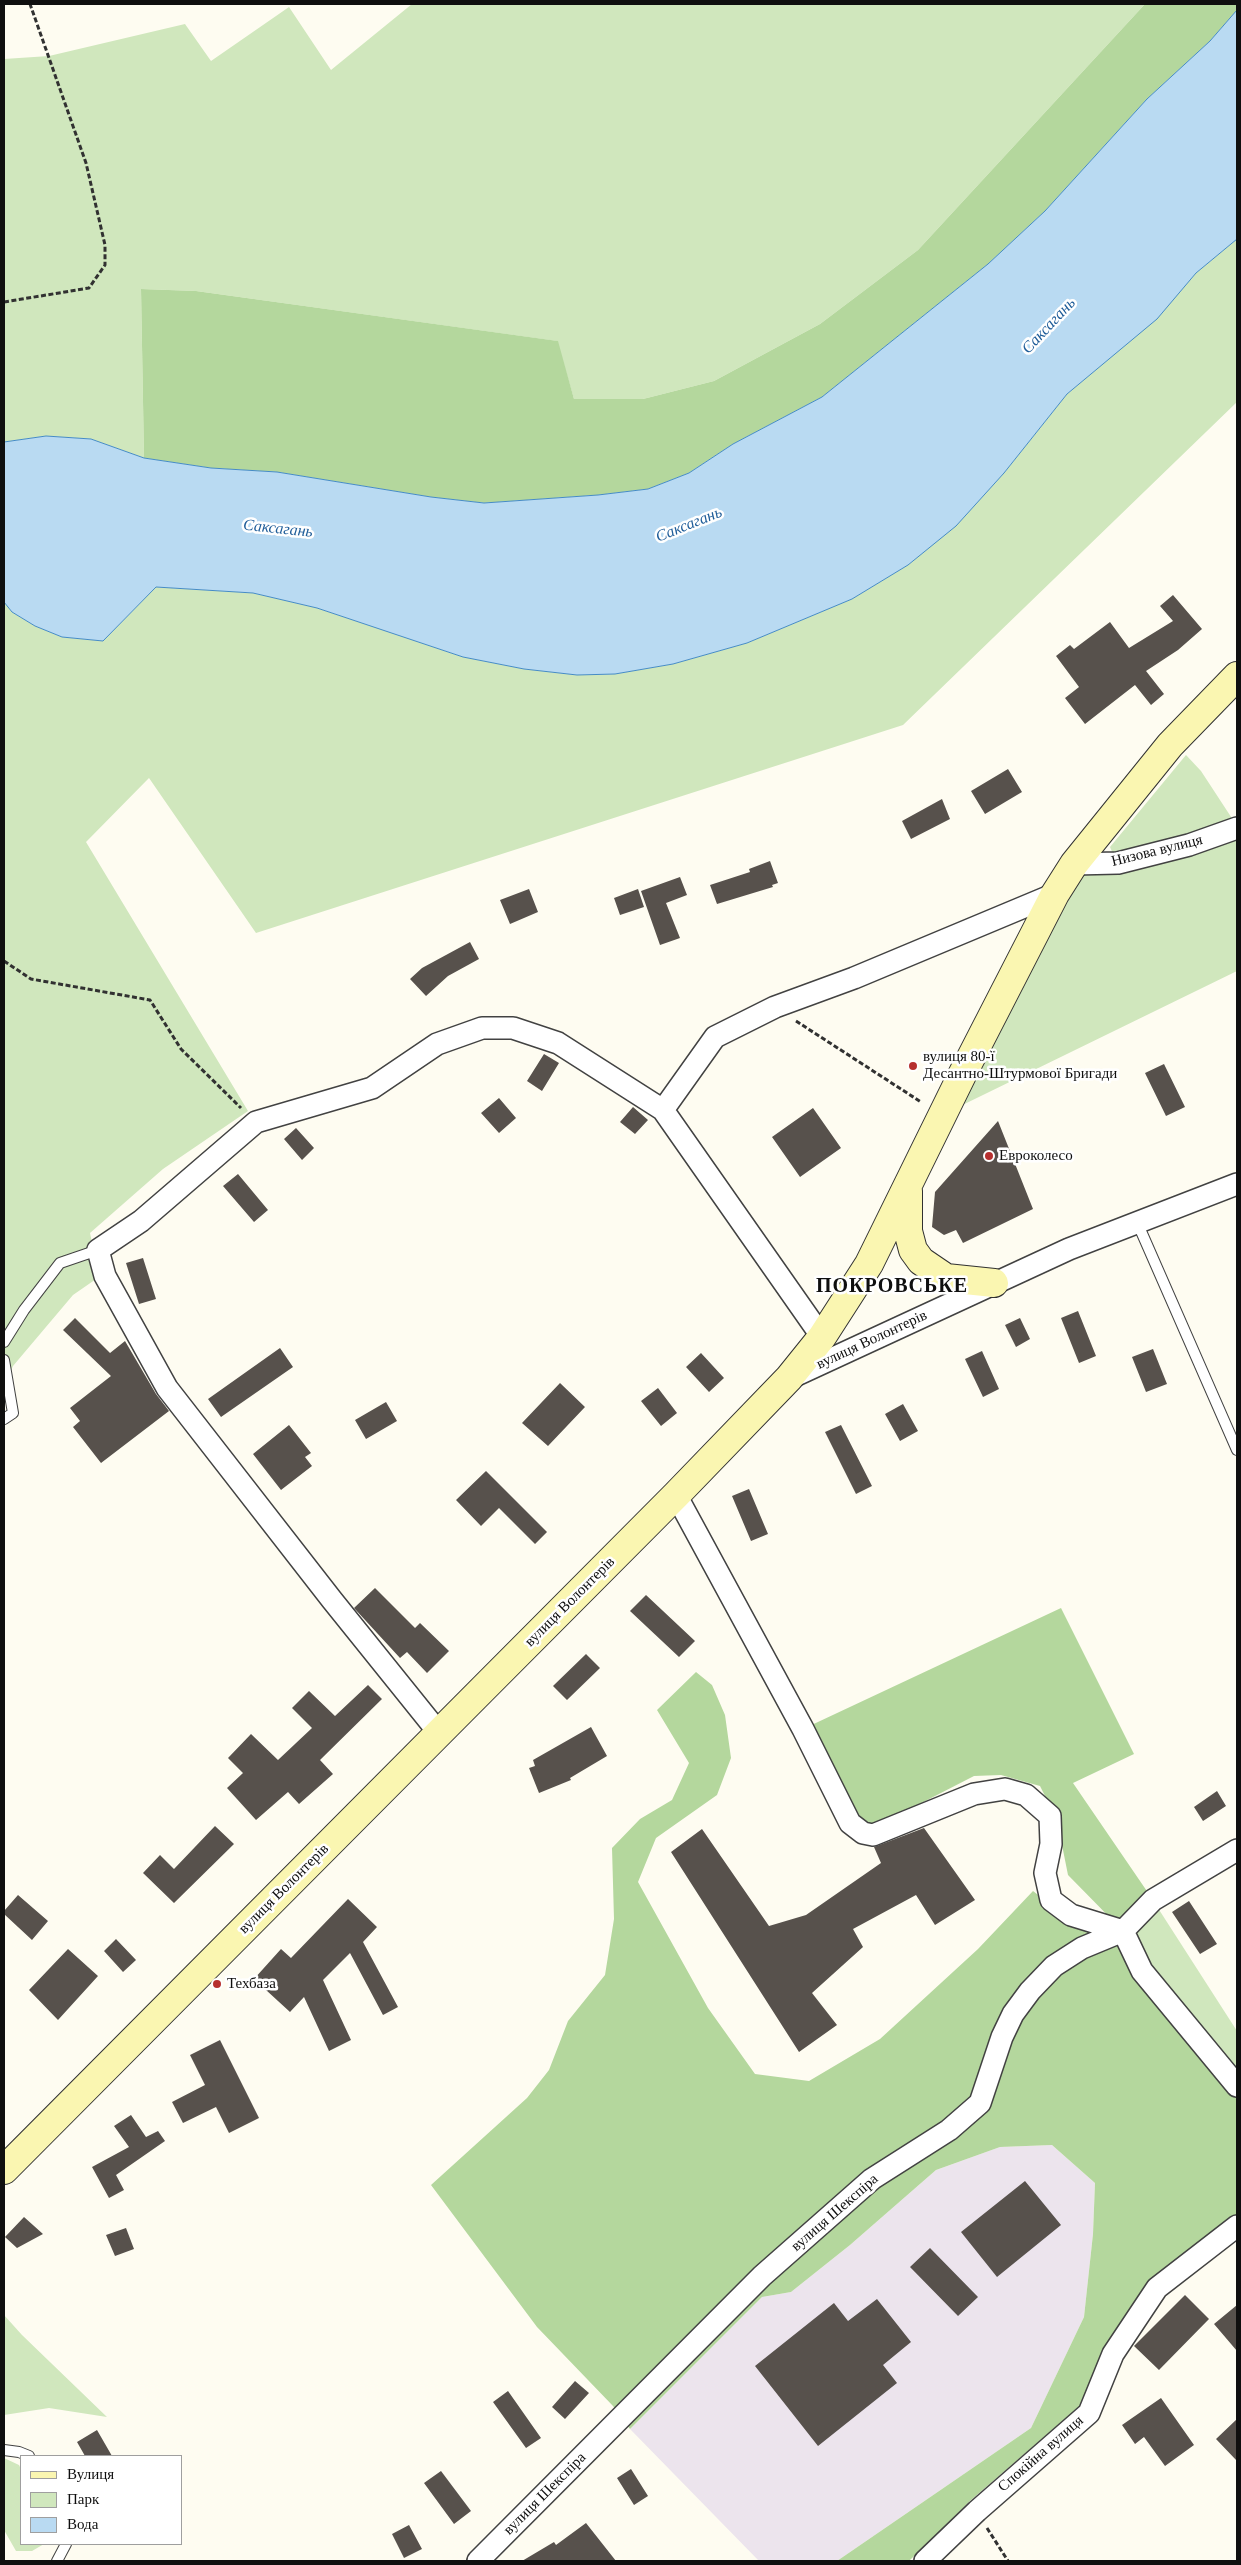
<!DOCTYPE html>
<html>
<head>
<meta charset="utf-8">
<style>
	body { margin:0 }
	#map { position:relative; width:1241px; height:2565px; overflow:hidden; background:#fefcf1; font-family:Georgia,serif }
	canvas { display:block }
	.frame { position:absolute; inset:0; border:5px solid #0f0f0f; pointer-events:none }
	.legend { position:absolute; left:20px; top:2455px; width:162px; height:90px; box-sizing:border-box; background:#fff; border:1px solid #9f9f9f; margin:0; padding:6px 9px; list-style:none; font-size:15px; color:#0f0f0f }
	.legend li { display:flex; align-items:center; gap:10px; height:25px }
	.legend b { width:25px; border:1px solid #9f9f9f }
</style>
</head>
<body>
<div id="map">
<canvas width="1241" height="2565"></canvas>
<div class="frame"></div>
<ul class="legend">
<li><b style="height:6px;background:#faf6b1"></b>Вулиця</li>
<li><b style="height:14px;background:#d0e7bd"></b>Парк</li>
<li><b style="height:14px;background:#b9daf2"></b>Вода</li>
</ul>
</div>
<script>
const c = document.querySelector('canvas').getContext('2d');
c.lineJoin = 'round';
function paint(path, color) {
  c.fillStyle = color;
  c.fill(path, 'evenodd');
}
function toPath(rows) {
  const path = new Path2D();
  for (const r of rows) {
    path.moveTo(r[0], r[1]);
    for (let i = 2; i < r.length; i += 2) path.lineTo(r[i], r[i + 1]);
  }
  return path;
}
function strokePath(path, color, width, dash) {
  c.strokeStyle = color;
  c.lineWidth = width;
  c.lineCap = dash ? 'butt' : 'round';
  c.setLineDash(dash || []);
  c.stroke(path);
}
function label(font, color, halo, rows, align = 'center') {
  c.font = font + ' Georgia,serif';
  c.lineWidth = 5;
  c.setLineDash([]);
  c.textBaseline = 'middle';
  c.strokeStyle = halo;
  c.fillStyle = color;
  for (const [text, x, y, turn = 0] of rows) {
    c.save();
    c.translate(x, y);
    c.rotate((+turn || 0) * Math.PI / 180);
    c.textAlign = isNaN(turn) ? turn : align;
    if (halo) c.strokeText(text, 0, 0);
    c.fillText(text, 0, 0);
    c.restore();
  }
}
const industrial = toPath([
	[1052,2145,1095,2183,1093,2234,1084,2317,1031,2428,837,2561,759,2561,630,2429,762,2297,791,2292,850,2245,936,2170,1000,2147]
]);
const green = toPath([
	[412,4,1145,4,918,250,820,324,714,381,643,399,574,399,557,341,196,291,141,289,144,458,91,439,46,436,4,442,4,59,49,56,185,24,211,61,289,7,331,70],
	[1237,239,1237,402,903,725,256,933,149,778,86,842,248,1111,163,1169,90,1233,99,1277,73,1295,13,1366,4,1385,4,602,12,612,35,626,62,637,103,641,156,587,253,593,317,608,463,657,524,669,577,675,615,674,673,664,747,643,852,599,908,565,956,525,1004,473,1067,394,1156,319,1196,273],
	[1186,755,1201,771,1237,826,1237,971,942,1115,1074,864,1117,863,1110,847],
	[1156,1905,1237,2031,1237,2076,1147,1967,1130,1932],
	[4,2315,22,2335,107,2417,49,2408,4,2415],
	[4,2458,19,2465,21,2469,21,2544,44,2544,32,2551,16,2551,4,2530]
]);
const forest = toPath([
	[1145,4,1237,4,1237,10,1210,41,1147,99,1045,211,988,264,822,397,733,444,689,473,648,489,598,495,484,503,431,497,277,472,211,468,144,458,141,289,196,291,558,341,574,399,643,399,714,381,820,324,918,250],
	[1061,1608,1134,1754,1073,1783,1153,1900,1123,1931,1068,1875,1057,1820,1040,1786,1001,1775,974,1776,863,1833,803,1729],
	[696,1672,712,1685,725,1715,731,1758,717,1795,656,1838,638,1882,708,2008,755,2074,809,2081,880,2039,978,1949,1033,1891,1069,1919,1117,1941,1136,1974,1237,2097,1237,2226,1231,2219,1148,2283,1104,2349,1081,2405,971,2500,909,2561,837,2561,1031,2428,1084,2317,1093,2234,1095,2183,1052,2145,1000,2147,936,2170,850,2245,791,2292,762,2297,630,2429,613,2406,537,2327,431,2185,527,2098,549,2070,568,2021,605,1975,614,1919,612,1848,640,1819,672,1800,689,1763,657,1710]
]);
const water = toPath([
	[1237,10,1237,239,1196,273,1157,319,1067,394,1004,473,956,526,908,565,852,599,747,643,673,664,615,674,577,675,524,669,463,657,317,608,253,593,156,587,103,641,62,637,35,626,12,612,4,602,4,442,46,436,91,439,144,458,211,468,277,472,431,497,484,503,598,495,648,489,689,473,733,444,822,397,988,264,1045,211,1147,99,1210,41,1237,10]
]);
const building = toPath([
	[1173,595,1202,629,1178,650,1146,671,1164,694,1151,705,1135,685,1085,724,1065,698,1079,687,1056,656,1070,645,1074,649,1110,622,1129,648,1173,621,1160,606],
	[1008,769,1022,792,985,814,971,791],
	[942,799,950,819,911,839,902,821],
	[770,861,778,883,772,885,773,887,717,904,710,885,750,872,749,869],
	[680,877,687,895,666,903,680,938,660,945,641,891],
	[529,889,538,912,510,924,500,900],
	[638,889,644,907,620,915,614,898],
	[470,942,479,959,448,976,426,996,410,979,422,968],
	[544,1054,559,1063,542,1091,527,1081],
	[1164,1064,1185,1107,1166,1116,1145,1073],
	[499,1098,516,1118,499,1133,481,1113],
	[633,1107,648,1120,635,1134,620,1122],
	[813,1108,841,1148,800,1177,772,1137],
	[998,1121,1033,1209,963,1243,956,1230,944,1235,932,1227,935,1192],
	[296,1128,314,1148,302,1160,284,1139],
	[238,1174,268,1210,254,1222,223,1186],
	[143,1258,156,1299,139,1304,126,1263],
	[1078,1311,1096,1356,1079,1363,1061,1318],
	[75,1318,110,1353,125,1341,156,1394,169,1411,101,1463,73,1427,80,1421,70,1408,111,1376,63,1330],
	[1020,1318,1030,1339,1016,1347,1005,1325],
	[280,1348,293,1367,221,1417,208,1399],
	[1153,1349,1167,1384,1146,1392,1132,1357],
	[982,1351,999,1389,983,1397,965,1359],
	[701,1353,724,1378,709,1392,686,1367],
	[560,1383,585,1407,548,1446,522,1423],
	[658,1388,677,1413,661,1426,641,1401],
	[386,1402,397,1421,366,1439,355,1420],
	[903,1404,918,1431,900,1441,885,1414],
	[289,1425,311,1453,305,1457,312,1466,281,1490,253,1454],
	[841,1425,872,1486,856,1494,825,1432],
	[486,1471,547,1532,535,1544,499,1508,481,1526,456,1500],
	[749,1489,768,1534,751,1541,732,1496],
	[375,1588,415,1628,420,1623,449,1651,427,1673,407,1652,400,1658,354,1608],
	[646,1595,695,1641,679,1657,630,1611],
	[586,1654,600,1668,567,1700,553,1686],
	[368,1685,382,1699,320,1760,333,1774,299,1804,288,1792,256,1820,227,1788,243,1773,228,1758,251,1734,278,1760,312,1728,292,1708,309,1691,335,1716],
	[591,1727,607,1756,570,1778,571,1780,539,1793,529,1768,535,1766,533,1760],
	[1217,1791,1226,1806,1203,1821,1194,1807],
	[215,1826,234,1844,174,1903,143,1873,160,1855,174,1869],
	[924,1828,975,1900,935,1925,916,1895,853,1929,863,1947,812,1993,837,2025,799,2052,671,1852,702,1829,769,1926,806,1915,881,1863,874,1847],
	[18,1895,48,1921,32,1940,4,1914,4,1911],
	[348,1899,377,1927,363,1942,398,2007,383,2015,350,1953,323,1980,351,2040,329,2051,304,1997,290,2012,254,1979,281,1949,291,1958],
	[1189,1901,1217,1944,1200,1954,1172,1912],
	[116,1939,136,1960,123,1972,104,1951],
	[68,1949,98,1976,58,2020,29,1990],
	[220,2040,259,2118,229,2133,216,2107,183,2123,172,2102,205,2085,190,2055],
	[131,2115,146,2137,158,2131,165,2141,116,2175,124,2190,109,2198,92,2167,129,2147,114,2126],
	[1025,2181,1061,2225,997,2277,961,2232],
	[24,2217,43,2234,17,2248,5,2237],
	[126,2228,134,2249,115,2256,106,2235],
	[930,2248,978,2297,958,2316,910,2267],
	[1185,2295,1209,2319,1159,2370,1134,2346],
	[877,2299,911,2342,883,2365,897,2383,818,2446,755,2366,834,2303,848,2321],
	[1237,2305,1237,2351,1214,2324],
	[575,2381,589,2393,565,2419,552,2407],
	[508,2391,541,2438,526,2448,493,2402],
	[1161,2398,1194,2445,1165,2466,1144,2437,1135,2444,1122,2425],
	[1237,2419,1237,2461,1216,2439],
	[97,2430,112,2456,85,2456,77,2442],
	[631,2469,648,2496,634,2505,617,2478],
	[441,2471,471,2511,454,2524,424,2483],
	[586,2523,616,2561,522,2561,554,2542,556,2545],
	[409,2525,422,2549,404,2558,392,2534]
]);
const path = toPath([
	[4,302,89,288,105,265,105,245,86,163,30,4],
	[4,961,31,979,150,1000,181,1049,241,1108],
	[796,1021,921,1102],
	[987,2528,1008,2561]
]);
const lane = toPath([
	[1137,1222,1237,1450],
	[4,1342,24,1310,60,1263,98,1250],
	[4,1360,13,1413,4,1419],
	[4,2450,19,2452,29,2456],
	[57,2561,66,2544]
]);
const street = toPath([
	[1074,864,1118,863,1189,845,1237,828],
	[663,1110,715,1037,775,1007,854,978,1055,894],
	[790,1378,1069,1249,1237,1184],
	[676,1495,803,1729,850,1823,863,1833,873,1835,974,1794,1005,1789,1026,1795,1050,1816,1051,1844,1045,1873,1051,1900,1071,1915,1123,1931,1142,1971,1237,2086],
	[439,1733,332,1600,167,1388,105,1276,98,1250,141,1221,256,1122,372,1088,437,1044,482,1028,513,1028,558,1043,663,1110,822,1337],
	[478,2561,762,2276,872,2179,949,2130,980,2103,1002,2037,1013,2014,1030,1991,1054,1966,1082,1948,1123,1931,1153,1900,1237,1850],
	[925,2561,977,2511,1089,2413,1113,2354,1157,2288,1237,2226]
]);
const secondary = toPath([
	[908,1191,908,1231,913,1250,921,1261,946,1278,994,1283],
	[4,2170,676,1495,789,1378,822,1337,869,1264,962,1075,1055,894,1074,864,1170,745,1237,676]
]);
const markers = [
	[913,1066,5,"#b6302f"],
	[989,1156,5,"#b6302f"],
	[217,1984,5,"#b6302f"]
];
const streetNames = [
	["Низова вулиця",1157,851,-14],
	["вулиця Волонтерів",872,1340,-25],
	["вулиця Волонтерів",570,1602,-45],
	["вулиця Волонтерів",284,1889,-45],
	["вулиця Шекспіра",835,2213,-41],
	["Спокійна вулиця",1041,2454,-41],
	["вулиця Шекспіра",545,2494,-45]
];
const poiNames = [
	["вулиця 80-ї",923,1057],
	["Десантно-Штурмової Бригади",923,1074],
	["Евроколесо",999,1156],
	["Техбаза",227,1984]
];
const waterNames = [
	["Саксагань",1049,326,-47],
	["Саксагань",689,525,-22],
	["Саксагань",278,529,6]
];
const districtNames = [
	["ПОКРОВСЬКЕ",892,1287]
];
paint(industrial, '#ece4ed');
paint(green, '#d0e7bd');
paint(forest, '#b4d79d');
paint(water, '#b9daf2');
strokePath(water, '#458bc5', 1);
paint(building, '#57514c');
strokePath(lane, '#424242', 12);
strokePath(street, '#424242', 24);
strokePath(secondary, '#313131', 30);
strokePath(path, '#313131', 3, [5, 2.5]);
strokePath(lane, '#fff', 10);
strokePath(street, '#fff', 21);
strokePath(secondary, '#faf6b1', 28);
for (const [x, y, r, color] of markers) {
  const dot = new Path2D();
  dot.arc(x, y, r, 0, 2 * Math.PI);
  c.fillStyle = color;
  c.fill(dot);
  strokePath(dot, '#fff', 2);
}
label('15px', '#0f0f0f', '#fff', streetNames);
label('15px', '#0f0f0f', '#fff', poiNames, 'left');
label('italic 16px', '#1f5d99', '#fff', waterNames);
c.letterSpacing = '1px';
label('bold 20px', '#0f0f0f', '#fff', districtNames);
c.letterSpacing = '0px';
</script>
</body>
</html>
